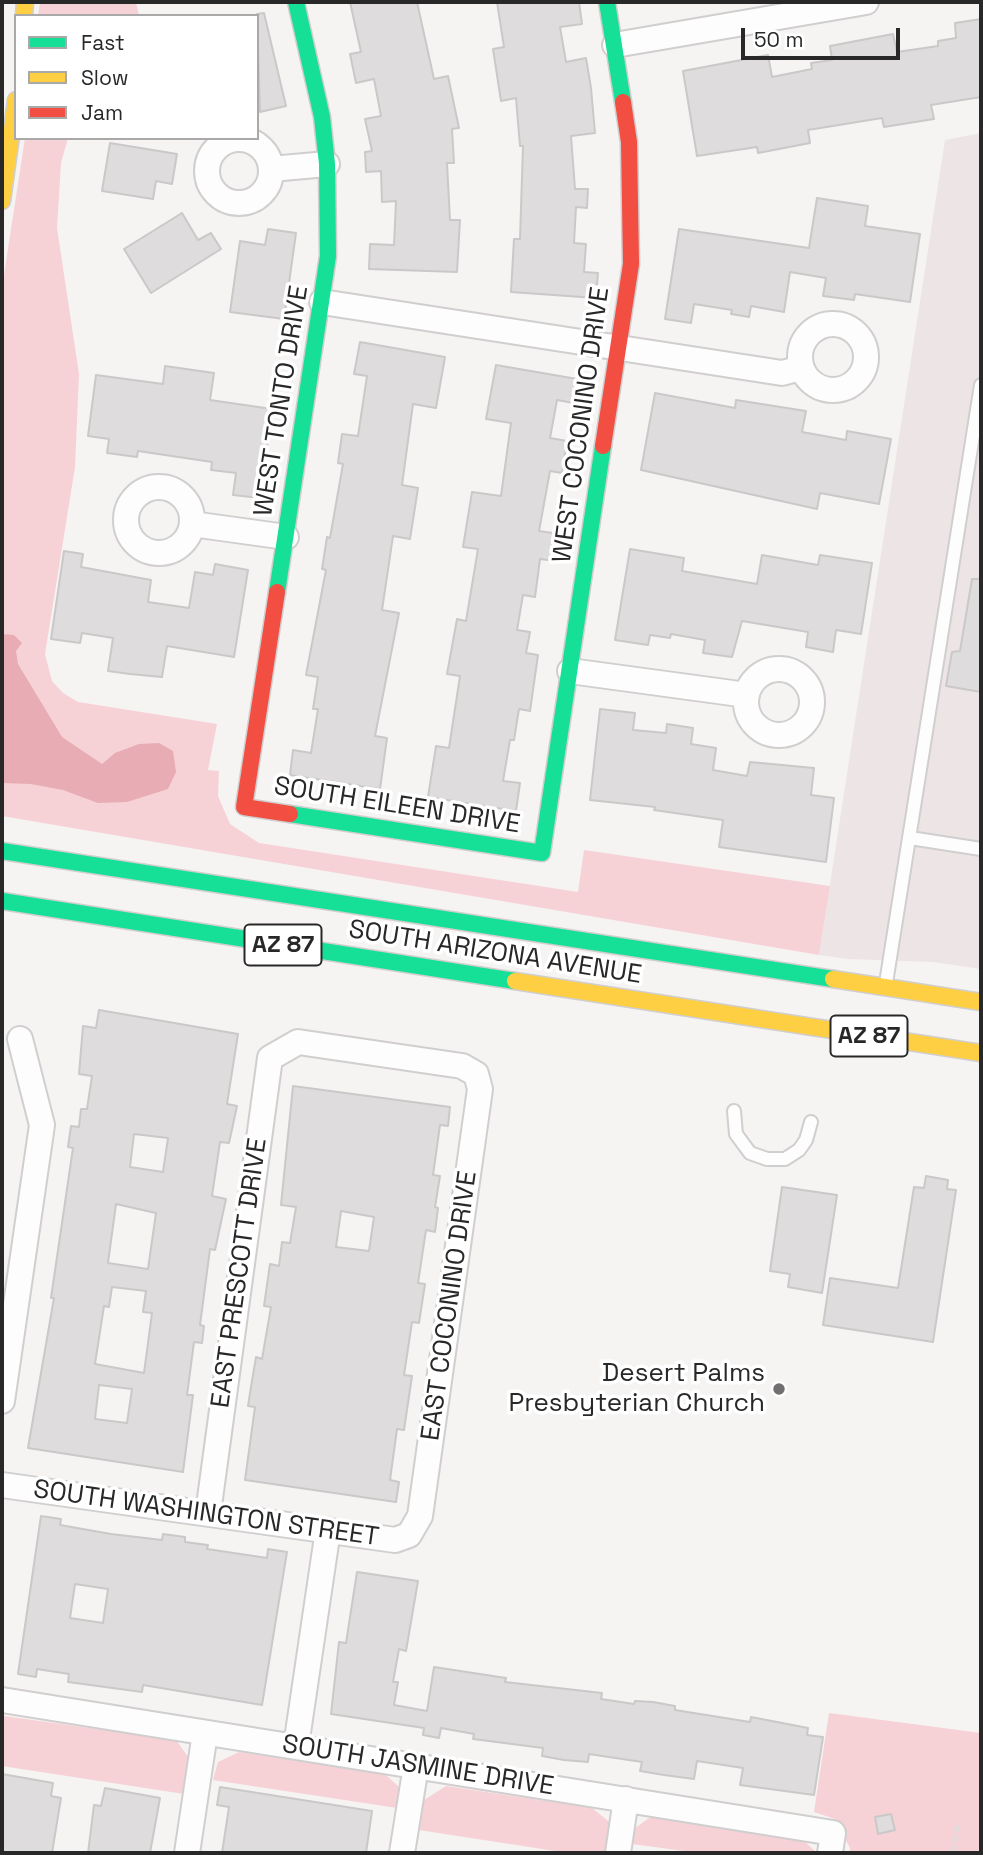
<!DOCTYPE html>
<html>
<head>
<meta charset="utf-8">
<style>
	body { margin:0 }
	#map { position:relative; width:983px; height:1855px; overflow:hidden; background:#f6f3f3; font-family:"Space Grotesk",sans-serif }
	canvas { display:block }
	.frame { position:absolute; inset:0; border:4px solid #292828; pointer-events:none }
	.legend { position:absolute; left:14px; top:14px; width:245px; height:126px; box-sizing:border-box; background:#fff; border:2px solid #a9a9a9; margin:0; padding:9px 12px; list-style:none; font-size:21px; color:#292828 }
	.legend li { display:flex; align-items:center; gap:14px; height:35px }
	.legend b { width:35px; border:2px solid #a9a9a9 }
	.scale { position:absolute; left:741px; top:28px; width:159px; height:32px; box-sizing:border-box; border:4px solid #292828; border-top:0; padding-left:9px; font-size:21px; line-height:24px; white-space:nowrap; color:#292828; -webkit-text-stroke:5px #fff; paint-order:stroke }
</style>
</head>
<body>
<div id="map">
<canvas width="983" height="1855"></canvas>
<div class="frame"></div>
<ul class="legend">
<li><b style="height:9px;background:#16e098"></b>Fast</li>
<li><b style="height:9px;background:#ffcf43"></b>Slow</li>
<li><b style="height:9px;background:#f24e42"></b>Jam</li>
</ul>
<div class="scale">50 m</div>
</div>
<script>
const c = document.querySelector('canvas').getContext('2d');
c.lineJoin = 'round';
function paint(path, color) {
  c.fillStyle = color;
  c.fill(path, 'evenodd');
}
function toPath(rows) {
  const path = new Path2D();
  for (const r of rows) {
    if (r.length === 3) {
      path.moveTo(r[0] + r[2], r[1]);
      path.arc(r[0], r[1], r[2], 0, 2 * Math.PI);
      continue;
    }
    path.moveTo(r[0], r[1]);
    for (let i = 2; i < r.length; i += 2) path.lineTo(r[i], r[i + 1]);
  }
  return path;
}
function strokePath(path, color, width, dash) {
  c.strokeStyle = color;
  c.lineWidth = width;
  c.lineCap = dash ? 'butt' : 'round';
  c.setLineDash(dash || []);
  c.stroke(path);
}
function label(font, color, halo, rows, align = 'center') {
  c.font = font + ' "Space Grotesk",sans-serif';
  c.lineWidth = 7;
  c.setLineDash([]);
  c.textBaseline = 'middle';
  c.strokeStyle = halo;
  c.fillStyle = color;
  for (const [text, x, y, turn = 0] of rows) {
    c.save();
    c.translate(x, y);
    c.rotate((+turn || 0) * Math.PI / 180);
    c.textAlign = isNaN(turn) ? turn : align;
    if (halo) c.strokeText(text, 0, 0);
    c.fillText(text, 0, 0);
    c.restore();
  }
}
const built = toPath([
	[981,133,981,969,933,962,848,959,819,955,945,140]
]);
const green = toPath([
	[40,2,136,2,139,16,38,16],
	[25,138,68,138,61,163,57,228,79,374,75,467,45,654,52,681,63,693,78,702,217,724,208,770,219,771,218,796,230,824,259,843,578,892,584,850,830,886,819,955,2,816,2,288],
	[829,1713,981,1733,981,1853,849,1853,850,1848,835,1819,814,1812],
	[4,1716,176,1740,189,1758,184,1794,2,1766],
	[239,1752,385,1774,400,1788,397,1808,213,1780,218,1762],
	[446,1786,592,1808,612,1824,607,1853,568,1853,419,1830,424,1800],
	[653,1815,799,1836,817,1853,699,1853,632,1844,634,1829]
]);
const water = toPath([
	[2,634,14,635,22,643,16,651,18,664,62,737,102,764,115,753,139,744,159,743,173,751,176,772,168,789,127,802,98,803,63,790,31,784,2,783]
]);
const building = toPath([
	[350,2,417,2,434,79,448,76,459,128,452,129,454,163,447,163,450,220,460,220,457,272,369,269,370,244,394,245,396,201,382,202,381,171,366,172,365,152,372,151,365,119,381,116,374,79,356,83,350,54,361,52,350,2],
	[497,2,579,2,582,24,560,27,566,62,586,58,591,88,595,133,571,136,575,189,588,189,587,208,576,207,574,243,586,244,584,272,598,273,596,298,511,292,514,239,520,239,523,146,520,146,516,98,501,101,493,49,504,47,497,2],
	[264,13,286,106,260,112,257,14,264,13],
	[981,19,981,97,931,105,934,119,884,127,882,118,808,130,810,143,758,153,757,147,697,156,683,71,768,55,772,77,812,69,811,63,832,60,830,46,893,34,897,52,938,46,938,41,956,38,955,23,981,19],
	[110,143,177,154,172,184,156,181,153,199,102,191,110,143],
	[817,198,868,206,865,226,920,234,910,302,855,294,854,300,823,296,826,278,790,272,784,312,751,306,749,317,731,314,732,310,694,304,691,323,665,319,679,229,809,248,817,198],
	[182,213,198,240,211,233,221,249,151,293,124,249,182,213],
	[268,229,296,233,284,319,230,312,240,241,265,245,268,229],
	[360,342,445,357,436,408,413,404,402,485,418,488,410,539,393,536,382,610,399,613,375,736,387,738,380,789,290,775,293,750,311,753,318,709,313,709,318,677,306,675,326,570,322,569,327,537,330,538,343,464,338,463,342,434,358,436,367,376,354,374,360,342],
	[496,365,583,380,579,404,557,400,550,438,567,441,562,473,550,471,539,531,559,534,555,561,540,559,535,597,523,595,517,630,530,632,526,653,538,655,530,711,519,709,514,740,510,740,503,781,520,783,516,811,428,797,436,746,449,748,460,676,447,674,457,619,466,621,478,549,463,547,472,492,501,496,511,423,486,419,496,365],
	[165,366,214,373,210,400,272,409,260,498,233,495,236,473,211,470,212,462,138,451,137,457,107,453,109,439,88,436,96,375,163,384,165,366],
	[655,393,735,408,736,400,806,411,802,432,846,440,847,431,891,439,879,504,820,493,817,509,641,470,655,393],
	[630,549,684,558,682,571,757,584,762,555,818,565,820,555,872,563,861,634,836,630,833,652,806,647,808,632,742,621,732,657,703,653,705,640,671,634,670,638,650,635,648,645,615,640,630,549],
	[64,551,83,554,81,567,151,580,148,602,189,608,195,572,213,575,215,564,248,570,234,657,167,646,162,677,130,674,108,671,113,638,82,633,80,643,51,639,64,551],
	[972,579,981,579,981,692,946,686,952,652,960,651,972,579],
	[600,709,635,713,633,730,666,733,667,724,693,728,691,744,716,748,713,770,747,776,750,762,814,768,811,795,834,798,826,862,719,847,723,820,654,810,655,807,590,800,600,709],
	[99,1010,238,1034,227,1104,237,1106,229,1143,220,1142,212,1196,226,1199,215,1250,210,1249,200,1325,204,1326,202,1343,194,1342,187,1395,193,1395,183,1472,28,1448,54,1298,51,1298,73,1148,68,1147,71,1126,79,1127,81,1109,87,1109,92,1076,79,1074,83,1026,96,1028,99,1010],
	[134,1134,168,1138,163,1172,130,1167,134,1134],
	[116,1204,156,1213,148,1269,108,1263,116,1204],
	[112,1287,146,1291,143,1312,152,1313,144,1373,95,1364,104,1306,109,1307,112,1287],
	[99,1385,132,1389,127,1423,95,1419,99,1385],
	[293,1086,450,1107,448,1126,440,1125,433,1175,440,1176,435,1207,438,1208,435,1232,426,1230,418,1283,425,1284,419,1323,412,1322,404,1375,412,1376,404,1430,397,1429,390,1480,399,1482,396,1502,245,1480,255,1407,248,1406,251,1387,256,1357,262,1359,271,1307,264,1306,270,1264,279,1266,282,1242,290,1243,296,1207,281,1205,293,1086],
	[341,1211,374,1217,369,1251,336,1247,341,1211],
	[926,1176,948,1180,947,1189,956,1190,933,1342,823,1325,830,1278,898,1288,914,1187,924,1188,926,1176],
	[782,1187,837,1195,822,1293,788,1287,790,1274,770,1271,782,1187],
	[41,1516,61,1519,60,1525,111,1534,162,1540,163,1534,185,1537,185,1542,208,1545,207,1549,267,1558,268,1549,287,1552,262,1705,143,1685,142,1692,68,1682,69,1674,37,1669,36,1677,18,1674,41,1516],
	[75,1584,108,1589,103,1623,70,1618,75,1584],
	[357,1572,418,1581,406,1651,399,1649,393,1682,398,1682,394,1705,427,1711,434,1667,506,1678,505,1682,602,1693,601,1699,634,1704,635,1701,653,1702,675,1706,675,1710,750,1722,751,1717,808,1728,807,1735,823,1737,814,1795,740,1785,743,1768,697,1761,694,1779,664,1775,640,1771,642,1762,589,1754,588,1762,564,1760,542,1756,543,1748,473,1739,474,1734,441,1728,439,1738,423,1735,424,1728,331,1714,339,1642,346,1643,357,1572],
	[2,1774,53,1783,51,1796,61,1798,52,1853,2,1853,2,1774],
	[220,1787,372,1811,366,1853,222,1853,229,1807,217,1805,220,1787],
	[105,1788,160,1798,150,1853,88,1853,94,1805,101,1806,105,1788],
	[891,1814,895,1830,878,1834,875,1817,891,1814]
]);
const path = toPath([
	[952,1853,958,1824]
]);
const lane = toPath([
	[910,838,981,849],
	[886,983,981,385],
	[734,1111,736,1134,750,1153,767,1159,785,1159,799,1150,806,1140,811,1122]
]);
const street = toPath([
	[615,45,866,2],
	[239,171,32],
	[271,169,327,164],
	[322,302,782,373,801,368],
	[833,357,33],
	[159,520,33],
	[192,524,286,537],
	[779,702,33],
	[570,671,747,695],
	[2,1401,42,1125,20,1039],
	[2,1485,395,1540,409,1535,420,1516,480,1089,476,1074,462,1066,298,1042,270,1058,208,1513],
	[2,1700,833,1833,830,1853],
	[296,1746,328,1530],
	[187,1853,205,1733],
	[402,1853,416,1766],
	[618,1853,626,1799]
]);
const fast = toPath([
	[607,2,623,102],
	[277,592,328,256,327,164,322,117,296,2],
	[290,814,542,853,603,446],
	[2,851,833,979],
	[2,901,515,981]
]);
const slow = toPath([
	[24,16,25,2],
	[2,201,16,100],
	[833,979,981,1002],
	[515,981,981,1053]
]);
const jam = toPath([
	[603,446,631,264,629,142,623,102],
	[277,592,244,807,290,814]
]);
const markers = [
	[779,1389,7,"#716f6f"]
];
const shields = [
	[283,945,77],
	[869,1036,77]
];
const shieldNames = [
	["AZ 87",283,945],
	["AZ 87",869,1036]
];
const streetNames = [
	["WEST TONTO DRIVE",282,401,-81],
	["WEST COCONINO DRIVE",582,425,-82],
	["SOUTH EILEEN DRIVE",397,806,9],
	["SOUTH ARIZONA AVENUE",495,953,9],
	["EAST PRESCOTT DRIVE",240,1273,-82],
	["EAST COCONINO DRIVE",450,1306,-82],
	["SOUTH WASHINGTON STREET",206,1514,8],
	["SOUTH JASMINE DRIVE",418,1766,9]
];
const poiNames = [
	["Desert Palms",765,1374],
	["Presbyterian Church",765,1404]
];
paint(built, '#ede4e5');
paint(green, '#f6d2d6');
paint(water, '#e7acb4');
paint(building, '#dedcdc');
strokePath(building, '#cac8c8', 2);
strokePath(lane, '#d0cece', 16);
strokePath(street, '#d0cece', 28);
strokePath(fast, '#d0cece', 19);
strokePath(slow, '#d0cece', 19);
strokePath(jam, '#d0cece', 19);
strokePath(path, '#dddcdc', 3.5, [7, 3.5]);
strokePath(lane, '#fefdfd', 12);
strokePath(street, '#fefdfd', 24);
strokePath(fast, '#16e098', 16);
strokePath(slow, '#ffcf43', 16);
strokePath(jam, '#f24e42', 16);
for (const [x, y, r, color] of markers) {
  const dot = new Path2D();
  dot.arc(x, y, r, 0, 2 * Math.PI);
  c.fillStyle = color;
  c.fill(dot);
  strokePath(dot, '#fff', 2.5);
}
for (const [x, y, w] of shields) {
  const box = new Path2D();
  box.roundRect(x - w / 2, y - 20.5, w, 41, 5);
  c.fillStyle = '#fff';
  c.fill(box);
  strokePath(box, '#292828', 2);
}
label('bold 24px', '#292828', null, shieldNames);
label('26px', '#292828', '#fff', streetNames);
label('26px', '#292828', '#fff', poiNames, 'right');
</script>
</body>
</html>
